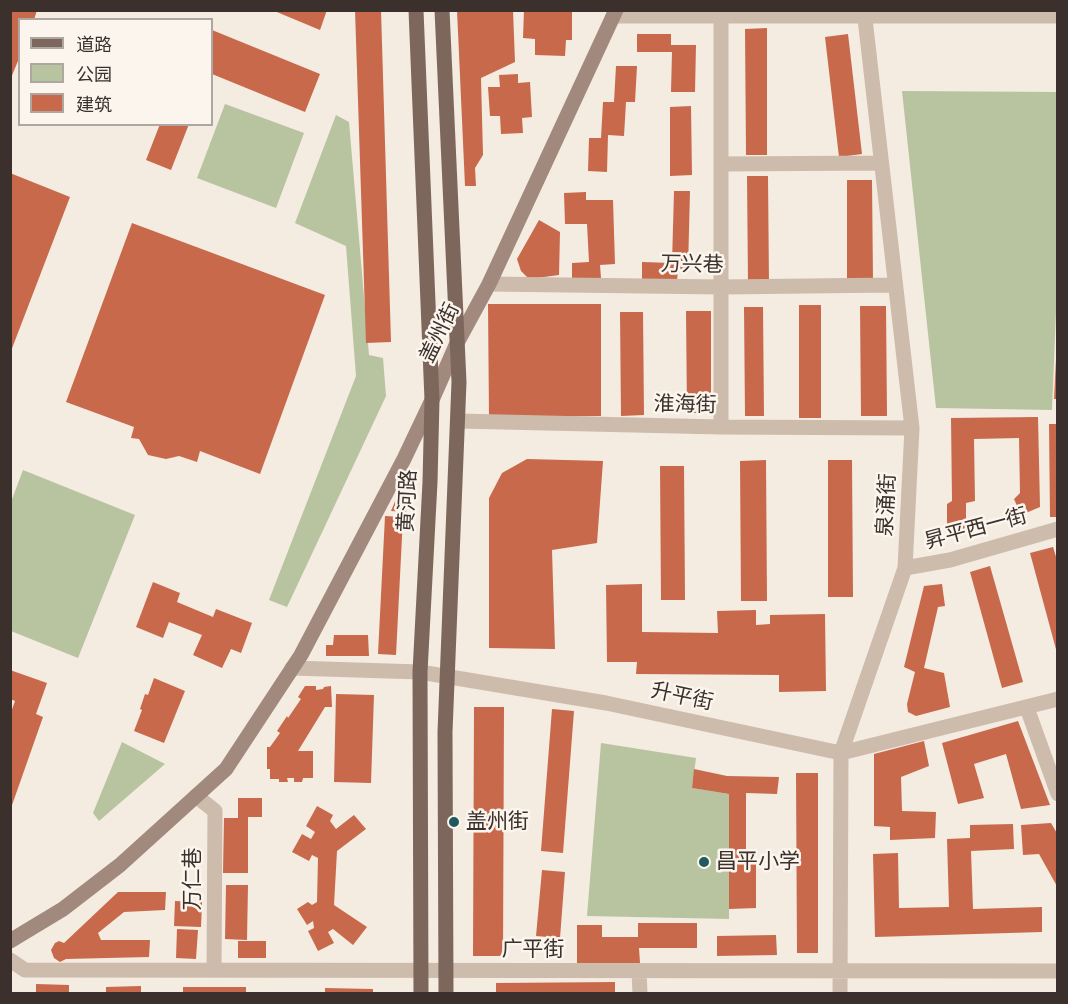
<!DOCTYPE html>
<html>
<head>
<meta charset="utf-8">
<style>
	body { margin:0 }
	#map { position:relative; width:1068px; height:1004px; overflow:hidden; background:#f4ebe1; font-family:"PT Sans","Noto Sans SC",sans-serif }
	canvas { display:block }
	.frame { position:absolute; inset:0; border:12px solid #3b302b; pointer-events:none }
	.legend { position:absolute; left:18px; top:18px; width:195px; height:108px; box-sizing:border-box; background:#fbf5ee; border:2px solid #aea6a0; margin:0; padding:8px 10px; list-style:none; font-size:18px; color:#3b302b }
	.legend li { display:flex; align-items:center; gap:12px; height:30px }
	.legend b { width:30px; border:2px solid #aea6a0 }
</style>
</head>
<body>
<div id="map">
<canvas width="1068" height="1004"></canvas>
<div class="frame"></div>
<ul class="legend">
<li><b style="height:8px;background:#7d675c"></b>道路</li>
<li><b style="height:16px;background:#b8c4a0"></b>公园</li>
<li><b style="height:16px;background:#c8694b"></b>建筑</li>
</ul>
</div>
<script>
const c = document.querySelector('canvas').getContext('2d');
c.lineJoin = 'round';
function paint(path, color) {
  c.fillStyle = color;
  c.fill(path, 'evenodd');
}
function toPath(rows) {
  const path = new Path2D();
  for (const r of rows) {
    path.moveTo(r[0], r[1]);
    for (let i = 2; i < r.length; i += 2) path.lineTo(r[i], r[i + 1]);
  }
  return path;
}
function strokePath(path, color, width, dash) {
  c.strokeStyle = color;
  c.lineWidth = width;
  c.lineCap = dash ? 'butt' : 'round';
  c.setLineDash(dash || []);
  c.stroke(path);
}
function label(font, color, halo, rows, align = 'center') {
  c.font = font + ' "PT Sans","Noto Sans SC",sans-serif';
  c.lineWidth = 5;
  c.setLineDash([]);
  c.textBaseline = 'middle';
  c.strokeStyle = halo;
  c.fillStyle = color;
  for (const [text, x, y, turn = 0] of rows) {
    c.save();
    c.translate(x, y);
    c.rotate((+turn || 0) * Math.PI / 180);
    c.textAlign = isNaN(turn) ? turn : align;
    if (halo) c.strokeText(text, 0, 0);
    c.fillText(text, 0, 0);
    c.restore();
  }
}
const green = toPath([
	[902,91,1057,92,1058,263,1052,410,936,408],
	[225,104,304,133,276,208,197,178],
	[336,115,349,122,369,355,383,358,386,396,287,607,269,600,356,376,346,246,295,223],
	[23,470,135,515,78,658,11,631,11,502],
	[122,742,165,764,99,821,93,813],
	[601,743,696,758,692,788,729,794,729,919,587,916]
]);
const building = toPath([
	[10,10,37,10,34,20,20,20,20,56,11,78],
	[272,10,327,10,320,30],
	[355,10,381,10,391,342,366,343],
	[457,10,513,10,515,62,481,78,483,155,475,168,476,186,465,186],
	[524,10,572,10,572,40,566,40,565,56,535,55,535,39,523,38],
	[767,28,767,155,746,155,745,29],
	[212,30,320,74,305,112,212,74],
	[637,34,671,34,671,45,696,45,695,92,671,92,672,52,637,52],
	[848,34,862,154,839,157,825,37],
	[616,66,637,66,635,102,626,102,624,136,608,135,607,172,588,171,589,138,601,138,603,102,614,102],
	[518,74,518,83,530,82,532,117,522,118,523,133,501,134,500,116,490,116,488,87,500,87,499,75],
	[691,106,692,175,670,176,670,107],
	[160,124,189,124,171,170,146,160],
	[10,173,70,197,11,351,10,350],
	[747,176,768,176,769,284,748,284],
	[847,180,872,180,873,281,847,282],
	[674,191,690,191,688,269,678,269,677,281,642,280,642,262,672,263],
	[586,192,586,200,613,200,615,264,600,265,601,278,572,279,572,263,589,262,587,224,565,224,564,193],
	[539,220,560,232,559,275,529,279,521,271,517,259],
	[132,223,325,295,260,474,200,451,197,462,179,456,166,459,148,455,139,439,131,438,134,427,66,402],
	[488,304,601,304,601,416,489,417],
	[799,305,821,305,821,418,799,418],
	[860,306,886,306,887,416,861,416],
	[744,307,763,307,764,416,745,416],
	[686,311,711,311,711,413,687,413],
	[620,312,643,312,644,415,621,416],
	[1056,359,1058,359,1058,399,1054,399],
	[1038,417,1040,507,1021,515,1014,499,1020,493,1019,438,974,439,975,501,966,503,966,530,947,531,947,504,952,501,951,418],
	[1049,424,1058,424,1058,517,1050,517],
	[527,459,603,461,597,543,552,550,555,649,489,648,489,498,502,473],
	[766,460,767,601,741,601,740,461],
	[828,460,852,460,853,597,828,597],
	[660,466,684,466,685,600,661,600],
	[399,492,408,492,406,512,391,511],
	[385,516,403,517,396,655,378,654],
	[1053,547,1058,563,1057,653,1030,553],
	[990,566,1023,682,1002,688,970,572],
	[153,582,180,593,177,602,213,617,216,609,252,623,241,653,231,649,222,668,193,655,202,635,169,622,163,638,136,627],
	[642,584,642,632,718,633,717,611,756,610,756,625,770,624,770,615,825,614,826,691,779,692,779,675,636,674,637,662,607,662,606,585],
	[942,584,945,606,938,607,924,668,944,673,950,707,916,716,908,712,907,704,915,672,904,667,924,586],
	[334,635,368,635,369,656,326,656,326,645,333,645],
	[10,670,47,683,36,714,43,717,11,808,10,715,15,701,10,699],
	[154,678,185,691,164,743,134,731,142,710,140,709,145,694,148,695],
	[305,686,316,686,316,690,323,689,324,687,331,686,332,707,325,707,298,751,313,751,313,778,303,778,302,782,294,782,294,778,287,778,288,782,279,782,279,779,270,779,270,769,267,769,267,747,270,747,280,733,277,731,287,716,288,718,301,699,298,697],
	[336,694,374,695,371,783,334,782],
	[474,707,504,707,503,956,473,956],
	[552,709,574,711,563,853,541,851],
	[1018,721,1050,805,1021,809,1006,754,974,764,984,798,958,804,942,743],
	[924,741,929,766,901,777,902,811,936,812,935,838,890,840,890,827,874,826,874,754],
	[694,769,727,776,779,777,777,794,746,793,746,861,756,861,756,908,729,909,729,794,692,788],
	[796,773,818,773,818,953,797,953],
	[238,798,262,798,262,817,248,817,248,873,223,873,224,818,238,818],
	[317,806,333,815,330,821,336,829,354,815,366,829,337,851,334,905,367,927,353,945,333,929,328,932,334,943,318,951,308,931,314,928,313,921,307,925,297,909,308,902,312,905,317,902,318,858,312,855,309,861,292,852,302,834,311,839,315,832,306,826],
	[1051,823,1058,835,1058,888,1039,854,1023,855,1021,825],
	[1013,824,1014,849,971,851,973,909,1042,907,1042,932,875,937,873,854,898,853,899,908,949,907,947,839,970,838,970,825],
	[542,870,565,872,560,938,536,936],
	[226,885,248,885,247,940,225,939],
	[118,892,166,892,165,910,124,912,98,933,101,940,150,940,149,957,66,959,60,962,54,958,51,950,55,943,59,941,64,943],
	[175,901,202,902,201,927,174,926],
	[638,923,697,923,697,948,639,948,640,963,577,963,577,925,602,925,602,937,638,937],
	[177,929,198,930,196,959,176,958],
	[776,935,777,955,717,956,717,936],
	[238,941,266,941,266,958,238,958],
	[615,982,615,994,496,994,496,983],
	[36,984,69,985,69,994,36,994],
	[141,986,141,994,106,994,106,987],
	[183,987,246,987,246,994,183,994],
	[325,988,373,989,373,994,325,994]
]);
const street = toPath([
	[613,16,1058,16],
	[721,164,881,163],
	[489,284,721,287,895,285],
	[458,421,721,427,912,428],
	[721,427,721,16],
	[905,568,950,560,1058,529],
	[292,668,420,672,606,703,841,753,1058,699],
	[1027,708,1058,794],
	[196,796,215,811,214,970],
	[10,960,25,970,1058,971],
	[639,971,640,994],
	[840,994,841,753,905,568,912,428,864,10]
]);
const secondary = toPath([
	[10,941,63,909,120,865,226,769,301,655,404,459,432,400,457,343,489,284,616,10]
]);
const primary = toPath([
	[416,10,432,400,430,482,420,672,421,994],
	[442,10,459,382,445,732,446,994]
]);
const markers = [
	[454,822,6,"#1f5a5e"],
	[704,862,6,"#1f5a5e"]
];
const streetNames = [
	["万兴巷",692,265,1],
	["盖州街",440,333,-64],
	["淮海街",685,405,1],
	["黄河路",408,501,-87],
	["泉涌街",887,505,-87],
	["昇平西一街",976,529,-15],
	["升平街",682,697,12],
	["万仁巷",193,879,-90],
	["广平街",533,950]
];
const poiNames = [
	["盖州街",466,822],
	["昌平小学",716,862]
];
paint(green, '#b8c4a0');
paint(building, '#c8694b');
strokePath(street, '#cdbbac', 15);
strokePath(secondary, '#a18a7d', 15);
strokePath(primary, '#7d675c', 15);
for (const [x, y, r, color] of markers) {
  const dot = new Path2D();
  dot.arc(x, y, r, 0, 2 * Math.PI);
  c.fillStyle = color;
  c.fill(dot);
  strokePath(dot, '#fbf5ee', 2);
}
label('21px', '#3b302b', '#fbf5ee', streetNames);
label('21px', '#3b302b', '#fbf5ee', poiNames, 'left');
</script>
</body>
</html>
